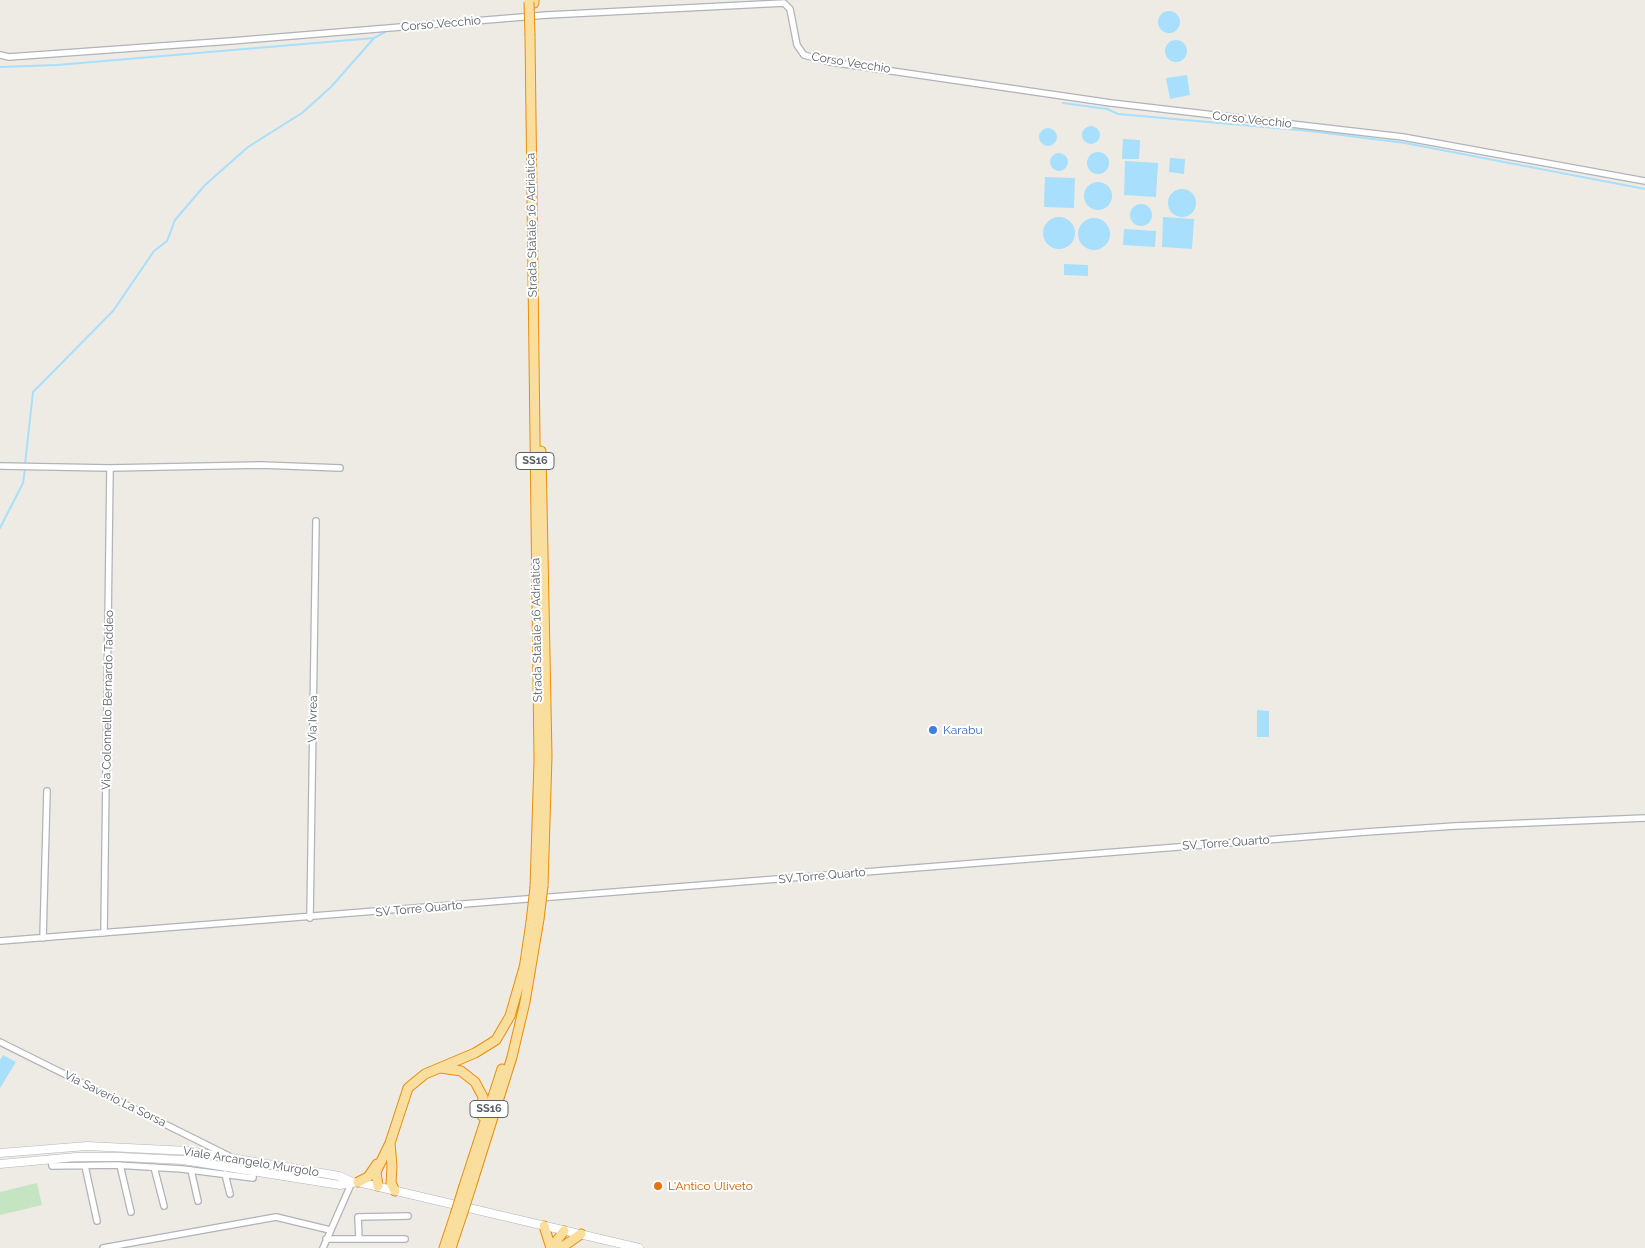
<!DOCTYPE html>
<html>
<head>
<meta charset="utf-8">
<style>
	body { margin:0 }
	canvas { display:block; background:#eeebe5 }
</style>
</head>
<body>
<canvas width="1645" height="1248"></canvas>
<script>
const c = document.querySelector('canvas').getContext('2d');
c.lineJoin = 'round';
function paint(path, color) {
  c.fillStyle = color;
  c.fill(path, 'evenodd');
}
function toPath(rows) {
  const path = new Path2D();
  for (const r of rows) {
    if (r.length === 3) {
      path.moveTo(r[0] + r[2], r[1]);
      path.arc(r[0], r[1], r[2], 0, 2 * Math.PI);
      continue;
    }
    path.moveTo(r[0], r[1]);
    for (let i = 2; i < r.length; i += 2) path.lineTo(r[i], r[i + 1]);
  }
  return path;
}
function strokePath(path, color, width, dash) {
  c.strokeStyle = color;
  c.lineWidth = width;
  c.lineCap = dash ? 'butt' : 'round';
  c.setLineDash(dash || []);
  c.stroke(path);
}
function label(font, color, halo, rows, align = 'center') {
  c.font = font + ' Raleway,sans-serif';
  c.lineWidth = 4;
  c.setLineDash([]);
  c.textBaseline = 'middle';
  c.strokeStyle = halo;
  c.fillStyle = color;
  for (const [text, x, y, turn = 0] of rows) {
    c.save();
    c.translate(x, y);
    c.rotate((+turn || 0) * Math.PI / 180);
    c.textAlign = isNaN(turn) ? turn : align;
    if (halo) c.strokeText(text, 0, 0);
    c.fillText(text, 0, 0);
    c.restore();
  }
}
const green = toPath([
	[37,1183,42,1205,0,1215,0,1192]
]);
const water = toPath([
	[1169,22,11],
	[1176,51,11],
	[1187,75,1190,95,1170,99,1166,78],
	[1091,135,9],
	[1048,137,9],
	[1123,139,1140,140,1139,159,1122,159],
	[1098,163,11],
	[1059,162,9],
	[1170,158,1185,159,1184,174,1169,172],
	[1125,161,1158,163,1156,197,1124,195],
	[1045,177,1075,178,1074,208,1044,207],
	[1098,196,14],
	[1182,203,14],
	[1141,215,11],
	[1163,217,1194,219,1192,249,1162,247],
	[1059,233,16],
	[1094,234,16],
	[1124,229,1156,231,1155,247,1123,245],
	[1064,264,1088,265,1088,276,1064,275],
	[1257,710,1269,711,1269,737,1257,737],
	[3,1055,16,1062,0,1088,0,1060]
]);
const stream = toPath([
	[0,67,57,65,374,38,385,32],
	[1063,103,1107,109,1118,114,1310,131,1405,143,1645,189],
	[25,464,33,392,113,311,154,251,167,241,175,220,205,185,248,147,302,113,331,87,374,38],
	[0,528,23,483,25,469]
]);
const minor = toPath([
	[0,55,9,57,231,41,547,15,784,3,790,9,797,45,804,55,830,62,1111,103,1403,137,1645,181],
	[0,466,110,468,261,465,340,468],
	[310,918,316,521],
	[104,933,110,468],
	[43,938,47,791],
	[0,941,1366,832,1455,826,1645,818],
	[0,1042,229,1156],
	[51,1159,52,1166,116,1165,182,1169,253,1178,253,1171],
	[120,1165,131,1212],
	[85,1166,97,1221],
	[154,1167,164,1206],
	[191,1170,198,1201],
	[225,1174,230,1194],
	[326,1239,405,1239],
	[359,1239,358,1217,408,1216],
	[103,1248,276,1217,330,1230],
	[323,1248,352,1182]
]);
const secondary = toPath([
	[0,1153,87,1146,189,1151,339,1176,352,1182],
	[0,1164,76,1157,121,1157,183,1160,340,1185,358,1182,639,1248]
]);
const trunk = toPath([
	[534,0,534,3],
	[530,36,539,760,535,887],
	[541,451,547,756,543,886],
	[524,969,531,922],
	[441,1068,461,1071,475,1082,483,1097,482,1116],
	[390,1143,392,1166,391,1183,395,1191],
	[358,1182,368,1177,377,1164],
	[378,1186,376,1172,390,1143,408,1088,425,1074,475,1053,496,1040,510,1016,525,964],
	[464,1186,502,1069],
	[471,1187,512,1057,525,1002,539,919],
	[544,1226,551,1248],
	[444,1248,455,1215],
	[451,1248,462,1215],
	[551,1248,564,1231],
	[561,1248,581,1234]
]);
const trunkBridge = toPath([
	[529,2,530,36],
	[539,919,543,886],
	[531,922,535,887],
	[455,1215,464,1186],
	[462,1215,471,1187]
]);
const markers = [
	[933,730,5,"#3f7fe0"],
	[658,1186,5,"#e8710a"]
];
const shields = [
	[535,461,38],
	[489,1109,38]
];
const shieldNames = [
	["SS16",535,461],
	["SS16",489,1109]
];
const streetNames = [
	["Corso Vecchio",441,24,-5],
	["Corso Vecchio",851,63,9],
	["Corso Vecchio",1252,120,6],
	["Strada Statale 16 Adriatica",532,225,-91],
	["Strada Statale 16 Adriatica",537,630,-91],
	["Via Colonnello Bernardo Taddeo",108,700,-89],
	["Via Ivrea",313,719,-89],
	["SV Torre Quarto",1226,843,-4],
	["SV Torre Quarto",822,876,-5],
	["SV Torre Quarto",419,909,-5],
	["Via Saverio La Sorsa",115,1099,26],
	["Viale Arcangelo Murgolo",251,1162,9]
];
const shopNames = [
	["Karabu",943,730]
];
const foodNames = [
	["L'Antico Uliveto",668,1186]
];
paint(green, '#c5e5c2');
paint(water, '#a7dffc');
strokePath(stream, '#a7dffc', 2);
strokePath(minor, '#b0b3b7', 8);
strokePath(secondary, '#b1b5b9', 9);
strokePath(trunk, '#ea8e09', 11);
strokePath(minor, '#fff', 5.5);
strokePath(secondary, '#fff', 8);
strokePath(trunk, '#fade9e', 9);
strokePath(trunkBridge, '#ea8e09', 11, []);
strokePath(trunkBridge, '#fade9e', 9);
for (const [x, y, r, color] of markers) {
  const dot = new Path2D();
  dot.arc(x, y, r, 0, 2 * Math.PI);
  c.fillStyle = color;
  c.fill(dot);
  strokePath(dot, '#fff', 2);
}
for (const [x, y, w] of shields) {
  const box = new Path2D();
  box.roundRect(x - w / 2, y - 8.5, w, 17, 4);
  c.fillStyle = '#fff';
  c.fill(box);
  strokePath(box, '#5c6165', 1);
}
label('bold 11px', '#5c6165', null, shieldNames);
label('12px', '#5c6165', '#fff', streetNames);
label('12px', '#366cbe', '#fff', shopNames, 'left');
label('12px', '#c56008', '#fff', foodNames, 'left');
</script>
</body>
</html>
